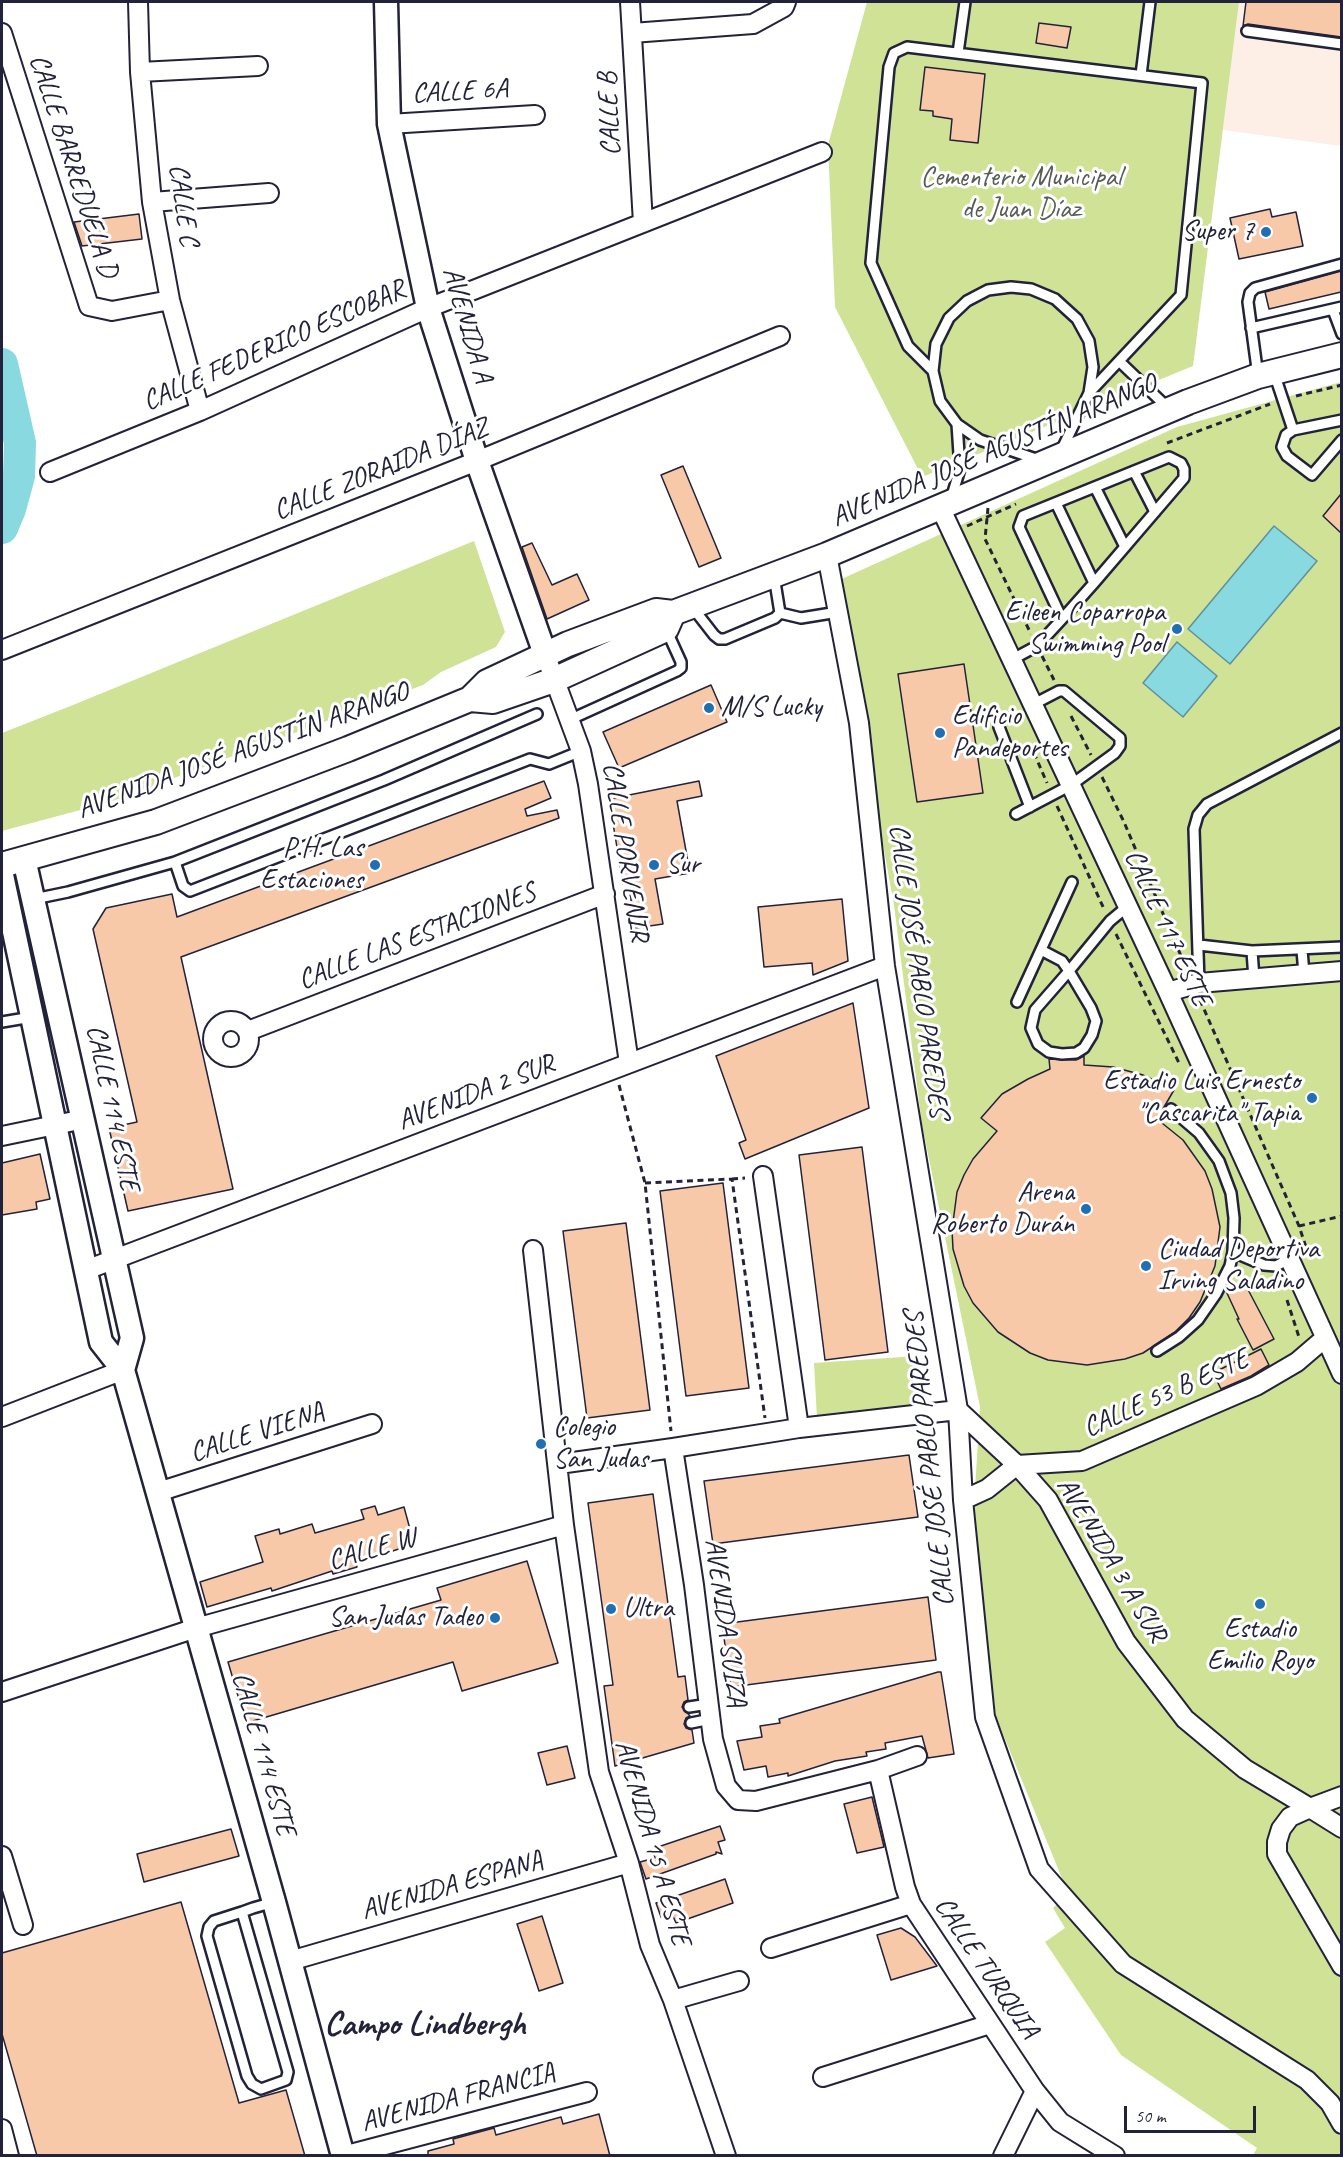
<!DOCTYPE html>
<html>
<head>
<meta charset="utf-8">
<style>
	body { margin:0 }
	#map { position:relative; width:1343px; height:2157px; overflow:hidden; background:#fff; font-family:Caveat,sans-serif }
	canvas { display:block }
	.frame { position:absolute; inset:0; border:3px solid #22223b; pointer-events:none }
	.scale { position:absolute; left:1124px; top:2106px; width:132px; height:27px; box-sizing:border-box; border:3px solid #22223b; border-top:0; padding-left:8px; font-size:18px; line-height:21px; white-space:nowrap; color:#22223b; -webkit-text-stroke:4px #fff; paint-order:stroke }
</style>
</head>
<body>
<div id="map">
<canvas width="1343" height="2157"></canvas>
<div class="frame"></div>
<div class="scale">50 m</div>
</div>
<script>
const c = document.querySelector('canvas').getContext('2d');
c.lineJoin = 'round';
function paint(path, color) {
  c.fillStyle = color;
  c.fill(path, 'evenodd');
}
function toPath(rows) {
  const path = new Path2D();
  for (const r of rows) {
    if (r.length === 3) {
      path.moveTo(r[0] + r[2], r[1]);
      path.arc(r[0], r[1], r[2], 0, 2 * Math.PI);
      continue;
    }
    path.moveTo(r[0], r[1]);
    for (let i = 2; i < r.length; i += 2) path.lineTo(r[i], r[i + 1]);
  }
  return path;
}
function strokePath(path, color, width, dash) {
  c.strokeStyle = color;
  c.lineWidth = width;
  c.lineCap = dash ? 'butt' : 'round';
  c.setLineDash(dash || []);
  c.stroke(path);
}
function label(font, color, halo, rows, align = 'center') {
  c.font = font + ' Caveat,sans-serif';
  c.lineWidth = 6;
  c.setLineDash([]);
  c.textBaseline = 'middle';
  c.strokeStyle = halo;
  c.fillStyle = color;
  for (const [text, x, y, turn = 0] of rows) {
    c.save();
    c.translate(x, y);
    c.rotate((+turn || 0) * Math.PI / 180);
    c.textAlign = isNaN(turn) ? turn : align;
    if (halo) c.strokeText(text, 0, 0);
    c.fillText(text, 0, 0);
    c.restore();
  }
}
const built = toPath([
	[1239,2,1341,2,1341,146,1223,130]
]);
const green = toPath([
	[867,2,1239,2,1193,366,922,477,835,307,828,145],
	[1341,382,1341,2155,1253,2155,1257,2148,1121,2055,1045,1942,1065,1928,1053,1908,1068,1893,996,1717,973,1522,980,1407,922,1125,894,905,835,582,1177,427],
	[474,541,505,632,496,647,441,672,423,685,110,802,2,831,2,733,73,705],
	[917,1356,928,1402,817,1418,814,1363]
]);
const water = toPath([
	[1274,526,1317,561,1230,664,1188,629,1274,526],
	[1177,642,1217,676,1183,717,1143,683,1177,642]
]);
const river = toPath([
	[2,364,20,443,19,476,10,509,2,528]
]);
const building = toPath([
	[1246,2,1341,2,1341,37,1248,24,1243,26,1246,2],
	[1039,23,1071,27,1067,48,1036,43,1039,23],
	[925,67,985,74,978,143,950,140,952,119,933,116,933,111,920,110,925,67],
	[1270,209,1272,217,1296,212,1303,246,1239,259,1230,218,1270,209],
	[139,214,142,239,82,246,74,222,139,214],
	[1341,271,1341,292,1269,309,1265,292,1341,271],
	[683,466,721,558,699,567,661,475,683,466],
	[1341,494,1341,533,1323,516,1341,494],
	[532,543,552,585,577,574,589,600,547,619,522,547,532,543],
	[964,664,983,793,917,802,898,674,964,664],
	[711,685,727,722,619,768,603,732,711,685],
	[544,781,551,798,525,809,527,816,557,810,559,818,181,957,233,1189,128,1211,109,1128,137,1122,93,929,106,908,172,894,177,917,544,781],
	[699,781,702,796,677,801,690,873,655,879,663,924,636,928,628,883,623,884,609,799,699,781],
	[842,899,848,961,813,975,812,963,764,967,758,907,842,899],
	[853,1003,869,1108,745,1159,739,1143,746,1140,716,1056,853,1003],
	[1084,1056,1084,1065,1113,1067,1143,1075,1174,1090,1157,1119,1183,1140,1205,1171,1212,1189,1220,1227,1215,1266,1200,1302,1189,1318,1175,1332,1143,1353,1125,1359,1087,1365,1048,1360,1030,1353,998,1332,973,1303,964,1286,953,1249,952,1230,957,1192,964,1175,973,1159,997,1131,981,1118,1002,1094,1028,1079,1050,1069,1049,1059,1076,1060,1084,1056],
	[862,1147,888,1352,825,1360,799,1155,862,1147],
	[40,1154,50,1199,36,1202,37,1209,2,1215,2,1163,40,1154],
	[723,1183,749,1388,686,1396,660,1191,723,1183],
	[626,1223,650,1410,587,1418,563,1231,626,1223],
	[1244,1282,1274,1339,1253,1350,1237,1319,1239,1319,1226,1291,1244,1282],
	[1261,1349,1269,1365,1251,1376,1221,1389,1213,1373,1261,1349],
	[909,1455,918,1517,713,1544,704,1481,909,1455],
	[653,1494,678,1677,685,1676,688,1700,684,1702,682,1707,690,1716,686,1718,684,1724,686,1728,692,1730,694,1743,615,1766,604,1686,613,1685,588,1503,653,1494],
	[375,1506,378,1515,404,1507,414,1544,356,1563,357,1567,333,1574,332,1571,272,1591,271,1588,207,1607,200,1582,263,1562,255,1536,279,1529,280,1534,312,1524,315,1533,364,1519,361,1510,375,1506],
	[527,1561,558,1663,462,1691,453,1662,246,1723,228,1662,441,1600,437,1588,527,1561],
	[928,1597,936,1660,731,1687,722,1624,928,1597],
	[938,1672,941,1672,954,1754,928,1758,922,1736,885,1743,886,1749,866,1752,867,1756,835,1761,788,1776,788,1773,768,1777,766,1766,744,1770,737,1741,762,1737,760,1726,780,1723,779,1719,938,1672],
	[567,1746,575,1778,547,1785,538,1753,567,1746],
	[872,1797,884,1847,857,1853,844,1804,872,1797],
	[720,1826,725,1840,718,1842,722,1854,716,1852,716,1854,646,1879,640,1862,655,1858,652,1849,720,1826],
	[231,1829,239,1856,144,1882,137,1854,231,1829],
	[725,1879,733,1903,676,1923,672,1914,661,1917,656,1903,725,1879],
	[181,1902,239,2103,286,2090,305,2156,37,2156,2,2034,2,1953,181,1902],
	[542,1916,563,1983,539,1991,517,1924,542,1916],
	[901,1928,915,1937,937,1966,891,1980,877,1935,901,1928],
	[599,2114,610,2156,428,2156,428,2151,454,2144,453,2139,494,2128,496,2135,561,2117,563,2124,599,2114]
]);
const path = toPath([
	[1296,396,1342,385],
	[1167,443,1270,404],
	[988,508,985,539,1031,634],
	[967,526,1016,504],
	[1042,656,1054,680],
	[1071,716,1091,755],
	[1034,753,1047,783],
	[1102,777,1124,822,1184,963],
	[1057,806,1104,909],
	[1116,934,1180,1065],
	[1200,1000,1299,1226,1307,1250],
	[619,1085,645,1183,671,1431],
	[732,1179,745,1178],
	[645,1183,732,1179,765,1418],
	[1299,1226,1342,1216],
	[1287,1300,1299,1337]
]);
const service = toPath([
	[1247,31,1342,44],
	[958,53,965,2],
	[1141,75,1150,2],
	[1333,310,1342,334],
	[1251,328,1342,307],
	[1120,362,1168,408],
	[933,371,908,346,871,263,889,67,894,53,907,47,1202,83,1181,295,1089,393],
	[1274,373,1293,430,1286,435,1282,447,1287,456,1312,475,1342,440],
	[1258,376,1248,302,1250,293,1255,288,1342,264],
	[1293,430,1342,420],
	[1039,460,980,440,957,424,940,401,933,371,936,344,949,318,967,301,988,290,1011,287,1031,289,1055,299,1077,319,1089,341,1093,367,1089,393,1061,451],
	[1134,471,1155,512],
	[1095,487,1125,547],
	[951,499,960,469,957,424],
	[1056,503,1094,583],
	[693,608,714,635,719,639,725,639,775,618,780,613,774,576],
	[780,613,801,618,838,612],
	[1011,660,1037,646,1062,619,1094,583,1184,478,1184,469,1181,463,1169,457,1023,516,1019,527,1062,619],
	[569,720,677,671,681,668,681,662,666,629],
	[999,727,1030,807],
	[1016,814,1071,785,1115,753,1120,746,1120,738,1064,691,1059,691,1032,705],
	[175,862,183,886,190,891,530,759,549,764,581,751],
	[34,899,68,892,175,862,384,780,537,714],
	[1199,945,1252,951,1342,947],
	[1041,950,1062,961,1069,971,1091,1008,1096,1021,1092,1035,1084,1048,1076,1053,1062,1054,1049,1052,1038,1044,1031,1028,1035,1010,1069,971,1110,921,1128,906],
	[1302,950,1304,974],
	[1252,951,1254,979],
	[1199,983,1194,829,1198,815,1207,804,1342,733],
	[1017,1002,1072,882],
	[2,1022,32,1017],
	[1233,1252,1264,1265,1276,1266,1289,1259],
	[1157,1351,1179,1337,1198,1320,1216,1294,1230,1266,1233,1252,1234,1218,1231,1193,1219,1161,1199,1133,1171,1109],
	[689,1707,709,1704],
	[691,1723,711,1719],
	[242,1912,288,2072,286,2080,261,2089,252,2084,247,2076,207,1936,209,1927,214,1921,242,1912,253,1908,274,1902]
]);
const minor = toPath([
	[138,2,140,72,152,202,170,300,200,411],
	[630,2,643,223],
	[2,33,89,306,112,311,170,300],
	[632,33,753,24,784,7,786,2],
	[140,72,258,66],
	[389,124,535,115],
	[152,202,269,193],
	[50,472,200,411,428,308,822,152],
	[940,507,1168,992,1342,1374],
	[827,555,859,723,885,966,958,1410,963,1500,985,1717,1039,1869,1123,1964,1307,2080,1330,2103,1342,2124],
	[2,650,477,461,780,336],
	[545,654,581,751,588,784,629,1063],
	[1168,992,1199,983,1342,971],
	[231,1039,18],
	[248,1031,605,894],
	[2,1136,84,1119],
	[763,1176,799,1428],
	[533,1250,564,1525,599,1772,629,1863,650,1945,673,2000,726,2156],
	[86,1270,885,966],
	[2,1417,123,1370],
	[673,1448,694,1585,713,1739,726,1786,738,1800,756,1801,878,1770,917,1756],
	[559,1464,673,1448,799,1428,958,1410,1017,1465,1048,1500,1126,1642,1185,1719,1245,1769,1310,1808,1342,1796],
	[158,1492,372,1424],
	[963,1500,987,1489,1017,1465,1082,1461,1256,1386,1297,1362,1325,1338],
	[2,1692,196,1628,564,1525],
	[878,1770,905,1887,911,1904,1035,2091,1060,2122,1115,2156],
	[1342,1828,1310,1808,1290,1817,1281,1829,1277,1842,1277,1854,1342,1966],
	[2,1856,23,1925],
	[771,1948,911,1904],
	[290,1961,629,1863],
	[673,2000,739,1981],
	[823,2077,990,2024],
	[2,2129,9,2156],
	[343,2156,587,2092],
	[1003,2156,1035,2091]
]);
const tertiary = toPath([
	[386,2,389,124,428,308,477,461,545,654],
	[2,875,101,1342,123,1370,132,1338,24,859],
	[123,1370,274,1902,343,2156]
]);
const secondary = toPath([
	[470,699,493,701,554,680,666,629,673,613],
	[2,865,156,822,348,749,470,699,487,682,568,644,656,611,673,613,827,555,1188,402,1258,376,1342,355]
]);
const markers = [
	[1266,232,6,"#1f6fb2"],
	[1177,629,6,"#1f6fb2"],
	[709,708,6,"#1f6fb2"],
	[940,733,6,"#1f6fb2"],
	[375,865,6,"#1f6fb2"],
	[654,865,6,"#1f6fb2"],
	[1312,1098,6,"#1f6fb2"],
	[1086,1209,6,"#1f6fb2"],
	[1146,1266,6,"#1f6fb2"],
	[541,1444,6,"#1f6fb2"],
	[1260,1604,6,"#1f6fb2"],
	[611,1609,6,"#1f6fb2"],
	[495,1618,6,"#1f6fb2"]
];
const streetNames = [
	["CALLE 6A",460,92,-3],
	["CALLE B",610,114,-93],
	["CALLE BARREDUELA D",73,166,72],
	["CALLE C",183,205,82],
	["AVENIDA A",467,325,74],
	["CALLE FEDERICO ESCOBAR",274,346,-24],
	["AVENIDA JOSÉ AGUSTÍN ARANGO",994,451,-23],
	["CALLE ZORAIDA DÍAZ",381,470,-22],
	["AVENIDA JOSÉ AGUSTÍN ARANGO",243,751,-20],
	["CALLE PORVENIR",625,852,81],
	["CALLE 117 ESTE",1167,928,65],
	["CALLE LAS ESTACIONES",417,937,-21],
	["CALLE JOSÉ PABLO PAREDES",918,971,82],
	["AVENIDA 2 SUR",476,1093,-21],
	["CALLE 114 ESTE",112,1108,78],
	["CALLE 53 B ESTE",1166,1394,-24],
	["CALLE VIENA",257,1433,-18],
	["CALLE JOSÉ PABLO PAREDES",930,1459,-96],
	["CALLE W",372,1550,-16],
	["AVENIDA 3 A SUR",1111,1560,59],
	["AVENIDA SUIZA",725,1623,82],
	["CALLE 114 ESTE",263,1754,74],
	["AVENIDA 15 A ESTE",652,1843,74],
	["AVENIDA ESPANA",452,1886,-16],
	["CALLE TURQUIA",986,1968,56],
	["AVENIDA FRANCIA",458,2098,-15]
];
const parkNames = [
	["Cementerio Municipal",1021,178],
	["de Juan Díaz",1021,210]
];
const poiNames = [
	["Super 7",1254,232],
	["Eileen Coparropa",1165,613],
	["Swimming Pool",1165,645],
	["M/S Lucky",721,708,"left"],
	["Edificio",952,717,"left"],
	["Pandeportes",952,749,"left"],
	["P.H. Las",363,849],
	["Estaciones",363,881],
	["Sur",666,865,"left"],
	["Estadio Luis Ernesto",1300,1082],
	["\"Cascarita\" Tapia",1300,1114],
	["Arena",1074,1193],
	["Roberto Durán",1074,1225],
	["Ciudad Deportiva",1158,1250,"left"],
	["Irving Saladino",1158,1282,"left"],
	["Colegio",553,1428,"left"],
	["San Judas",553,1460,"left"],
	["Ultra",623,1609,"left"],
	["San Judas Tadeo",483,1618],
	["Estadio",1260,1630,"center"],
	["Emilio Royo",1260,1662,"center"]
];
const districtNames = [
	["Campo Lindbergh",425,2025]
];
paint(built, '#fdefe5');
paint(green, '#cfe296');
paint(water, '#88d9e0');
strokePath(water, '#5f909e', 1.5);
strokePath(river, '#88d9e0', 32);
paint(building, '#f8c9a8');
strokePath(building, '#22223b', 1.5);
strokePath(service, '#22223b', 14);
strokePath(minor, '#22223b', 22);
strokePath(tertiary, '#22223b', 27);
strokePath(secondary, '#22223b', 28);
strokePath(path, '#22223b', 3, [6, 4.5]);
strokePath(service, '#fff', 9);
strokePath(minor, '#fff', 18);
strokePath(tertiary, '#fff', 22);
strokePath(secondary, '#fff', 24);
for (const [x, y, r, color] of markers) {
  const dot = new Path2D();
  dot.arc(x, y, r, 0, 2 * Math.PI);
  c.fillStyle = color;
  c.fill(dot);
  strokePath(dot, '#fff', 2);
}
label('28px', '#22223b', '#fff', streetNames);
label('28px', '#565c56', '#fff', parkNames);
label('28px', '#22223b', '#fff', poiNames, 'right');
label('bold 34px', '#22223b', '#fff', districtNames);
</script>
</body>
</html>
